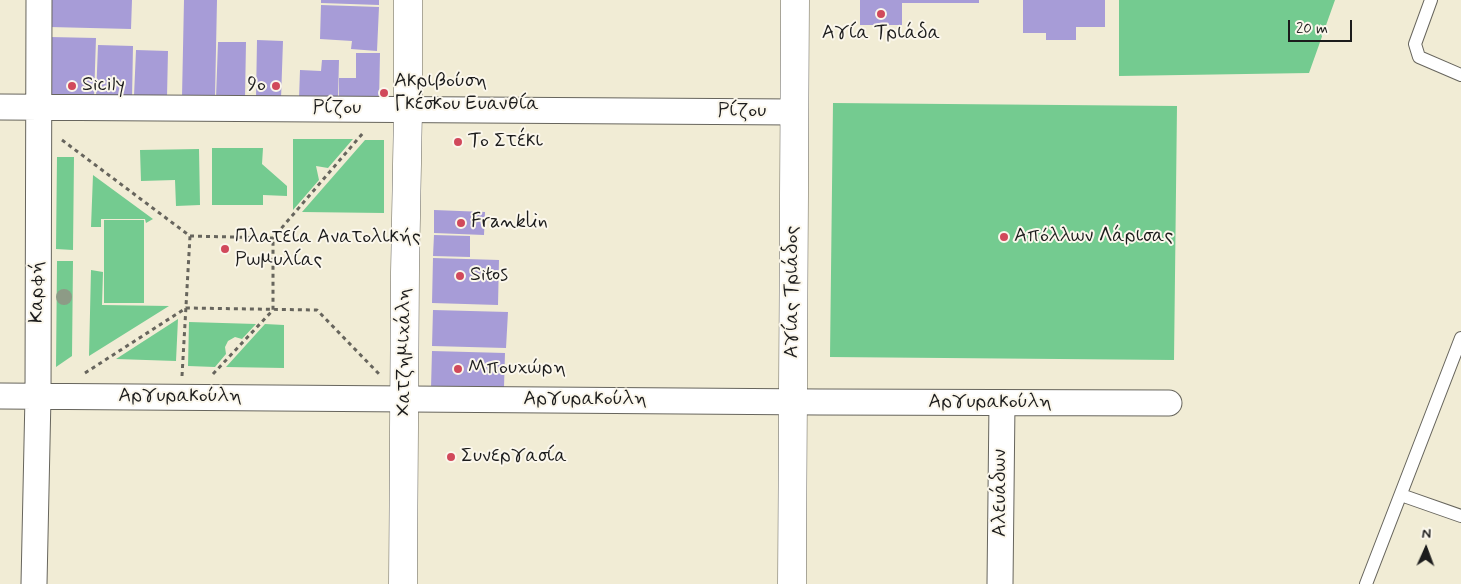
<!DOCTYPE html>
<html>
<head>
<meta charset="utf-8">
<style>
	body { margin:0 }
	#map { position:relative; width:1461px; height:584px; overflow:hidden; background:#f1ecd5; font-family:Mynerve,sans-serif }
	canvas { display:block }
	.north { position:absolute; left:1401px; top:524px; width:50px; height:50px; -webkit-text-stroke:4px #fbf7ec; paint-order:stroke; rotate:2deg; font-size:14px; font-weight:700; line-height:20px; text-align:center; color:#1c1c1c }
	.north::after { content:''; display:block; margin:auto; width:18px; height:22px; background:#1c1c1c; clip-path:polygon(50% 0,100% 100%,50% 72%,0 100%) }
	.scale { position:absolute; left:1288px; top:20px; width:64px; height:22px; box-sizing:border-box; border:2px solid #1c1c1c; border-top:0; padding-left:6px; font-size:15px; line-height:18px; white-space:nowrap; color:#1c1c1c; -webkit-text-stroke:4px #fbf7ec; paint-order:stroke }
</style>
</head>
<body>
<div id="map">
<canvas width="1461" height="584"></canvas>
<div class="north">N</div>
<div class="scale">20 m</div>
</div>
<script>
const c = document.querySelector('canvas').getContext('2d');
c.lineJoin = 'round';
function paint(path, color) {
  c.fillStyle = color;
  c.fill(path, 'evenodd');
}
function toPath(rows) {
  const path = new Path2D();
  for (const r of rows) {
    path.moveTo(r[0], r[1]);
    for (let i = 2; i < r.length; i += 2) path.lineTo(r[i], r[i + 1]);
  }
  return path;
}
function strokePath(path, color, width, dash) {
  c.strokeStyle = color;
  c.lineWidth = width;
  c.lineCap = dash ? 'butt' : 'round';
  c.setLineDash(dash || []);
  c.stroke(path);
}
function label(font, color, halo, rows, align = 'center') {
  c.font = font + ' Mynerve,sans-serif';
  c.lineWidth = 4;
  c.setLineDash([]);
  c.textBaseline = 'middle';
  c.strokeStyle = halo;
  c.fillStyle = color;
  for (const [text, x, y, turn = 0] of rows) {
    c.save();
    c.translate(x, y);
    c.rotate((+turn || 0) * Math.PI / 180);
    c.textAlign = isNaN(turn) ? turn : align;
    if (halo) c.strokeText(text, 0, 0);
    c.fillText(text, 0, 0);
    c.restore();
  }
}
const green = toPath([
	[1119,0,1335,0,1309,73,1119,76],
	[833,103,1177,106,1174,360,830,357],
	[293,139,353,139,328,168,316,166,319,180,293,210],
	[365,140,384,140,384,213,302,212],
	[212,148,263,148,262,164,287,186,287,196,263,195,263,205,212,205],
	[199,149,200,205,176,206,175,180,141,181,140,150],
	[57,157,74,157,73,250,56,249],
	[93,175,153,219,146,223,145,219,101,219,101,227,91,227],
	[104,220,144,220,144,303,104,303],
	[57,261,73,261,72,356,56,367],
	[91,270,103,272,102,305,169,306,89,356],
	[178,319,176,361,116,359],
	[189,322,256,324,242,339,235,337,228,341,225,347,226,354,215,367,188,366],
	[265,324,284,325,284,368,226,367]
]);
const building = toPath([
	[50,0,132,0,131,29,50,27],
	[184,0,217,0,215,98,182,97],
	[321,0,379,0,379,5,321,3],
	[860,0,979,0,979,3,902,3,902,25,860,25],
	[1023,0,1105,0,1105,27,1076,27,1076,40,1046,40,1046,33,1023,33],
	[321,5,379,7,377,51,351,49,352,41,320,39],
	[50,37,96,38,94,98,49,97],
	[257,40,283,41,281,99,256,99],
	[218,42,246,42,245,99,216,98],
	[98,45,133,46,132,99,96,98],
	[136,50,168,51,167,97,134,96],
	[356,53,380,53,379,101,339,100,339,78,356,78],
	[322,60,339,60,338,100,299,99,300,70,321,71],
	[434,210,485,212,484,235,434,233],
	[434,235,470,236,470,257,433,256],
	[433,258,499,260,498,305,432,303],
	[433,310,508,312,506,348,432,346],
	[432,351,505,353,504,387,431,388]
]);
const path = toPath([
	[62,140,190,236,273,238,363,133],
	[85,373,186,308,317,310,380,375],
	[213,374,273,310,273,238],
	[182,376,190,236]
]);
const lane = toPath([
	[1431,0,1415,44,1419,57,1461,75],
	[1401,495,1461,516],
	[1366,584,1461,338]
]);
const street = toPath([
	[0,107,794,112],
	[0,396,819,402,1169,403],
	[34,584,38,396,39,0],
	[1000,584,1002,403]
]);
const secondary = toPath([
	[403,584,405,272,408,110,408,0],
	[792,584,795,0]
]);
const trees = [
	[64,297]
];
const markers = [
	[881,14,5,"#d1495b"],
	[72,86,5,"#d1495b"],
	[276,86,5,"#d1495b"],
	[384,93,5,"#d1495b"],
	[458,142,5,"#d1495b"],
	[461,223,5,"#d1495b"],
	[1004,237,5,"#d1495b"],
	[225,249,5,"#d1495b"],
	[460,276,5,"#d1495b"],
	[458,369,5,"#d1495b"],
	[451,457,5,"#d1495b"]
];
const poiNames = [
	["Αγία Τριάδα",881,34,"center"],
	["Ακριβούση",394,82],
	["Γκέσκου Ευανθία",394,105],
	["Sicily",82,86],
	["9ο",266,86,"right"],
	["Το Στέκι",468,142],
	["Franklin",471,223],
	["Απόλλων Λάρισας",1014,237],
	["Πλατεία Ανατολικής",235,238],
	["Ρωμυλίας",235,261],
	["Sitos",470,276],
	["Μπουχώρη",468,369],
	["Συνεργασία",461,457]
];
const streetNames = [
	["Ρίζου",337,109],
	["Ρίζου",742,112],
	["Καρφή",38,292,-90],
	["Αγίας Τριάδος",793,292,-90],
	["Χατζημιχάλη",405,352,-90],
	["Αργυρακούλη",180,397],
	["Αργυρακούλη",585,400],
	["Αργυρακούλη",990,403],
	["Αλευάδων",1001,493,-90]
];
paint(green, '#74cb90');
paint(building, '#a79cd7');
strokePath(lane, '#67655d', 14);
strokePath(street, '#67655d', 27);
strokePath(secondary, '#67655d', 29);
strokePath(path, '#67655d', 3, [4, 4]);
strokePath(lane, '#fff', 12);
strokePath(street, '#fff', 25);
strokePath(secondary, '#fff', 28);
c.fillStyle = '#8d9b86';
for (const [x, y] of trees) {
  c.beginPath();
  c.arc(x, y, 8, 0, 2 * Math.PI);
  c.fill();
}
for (const [x, y, r, color] of markers) {
  const dot = new Path2D();
  dot.arc(x, y, r, 0, 2 * Math.PI);
  c.fillStyle = color;
  c.fill(dot);
  strokePath(dot, '#fbf7ec', 2);
}
label('20px', '#1c1c1c', '#fbf7ec', poiNames, 'left');
label('20px', '#1c1c1c', '#fbf7ec', streetNames);
</script>
</body>
</html>
